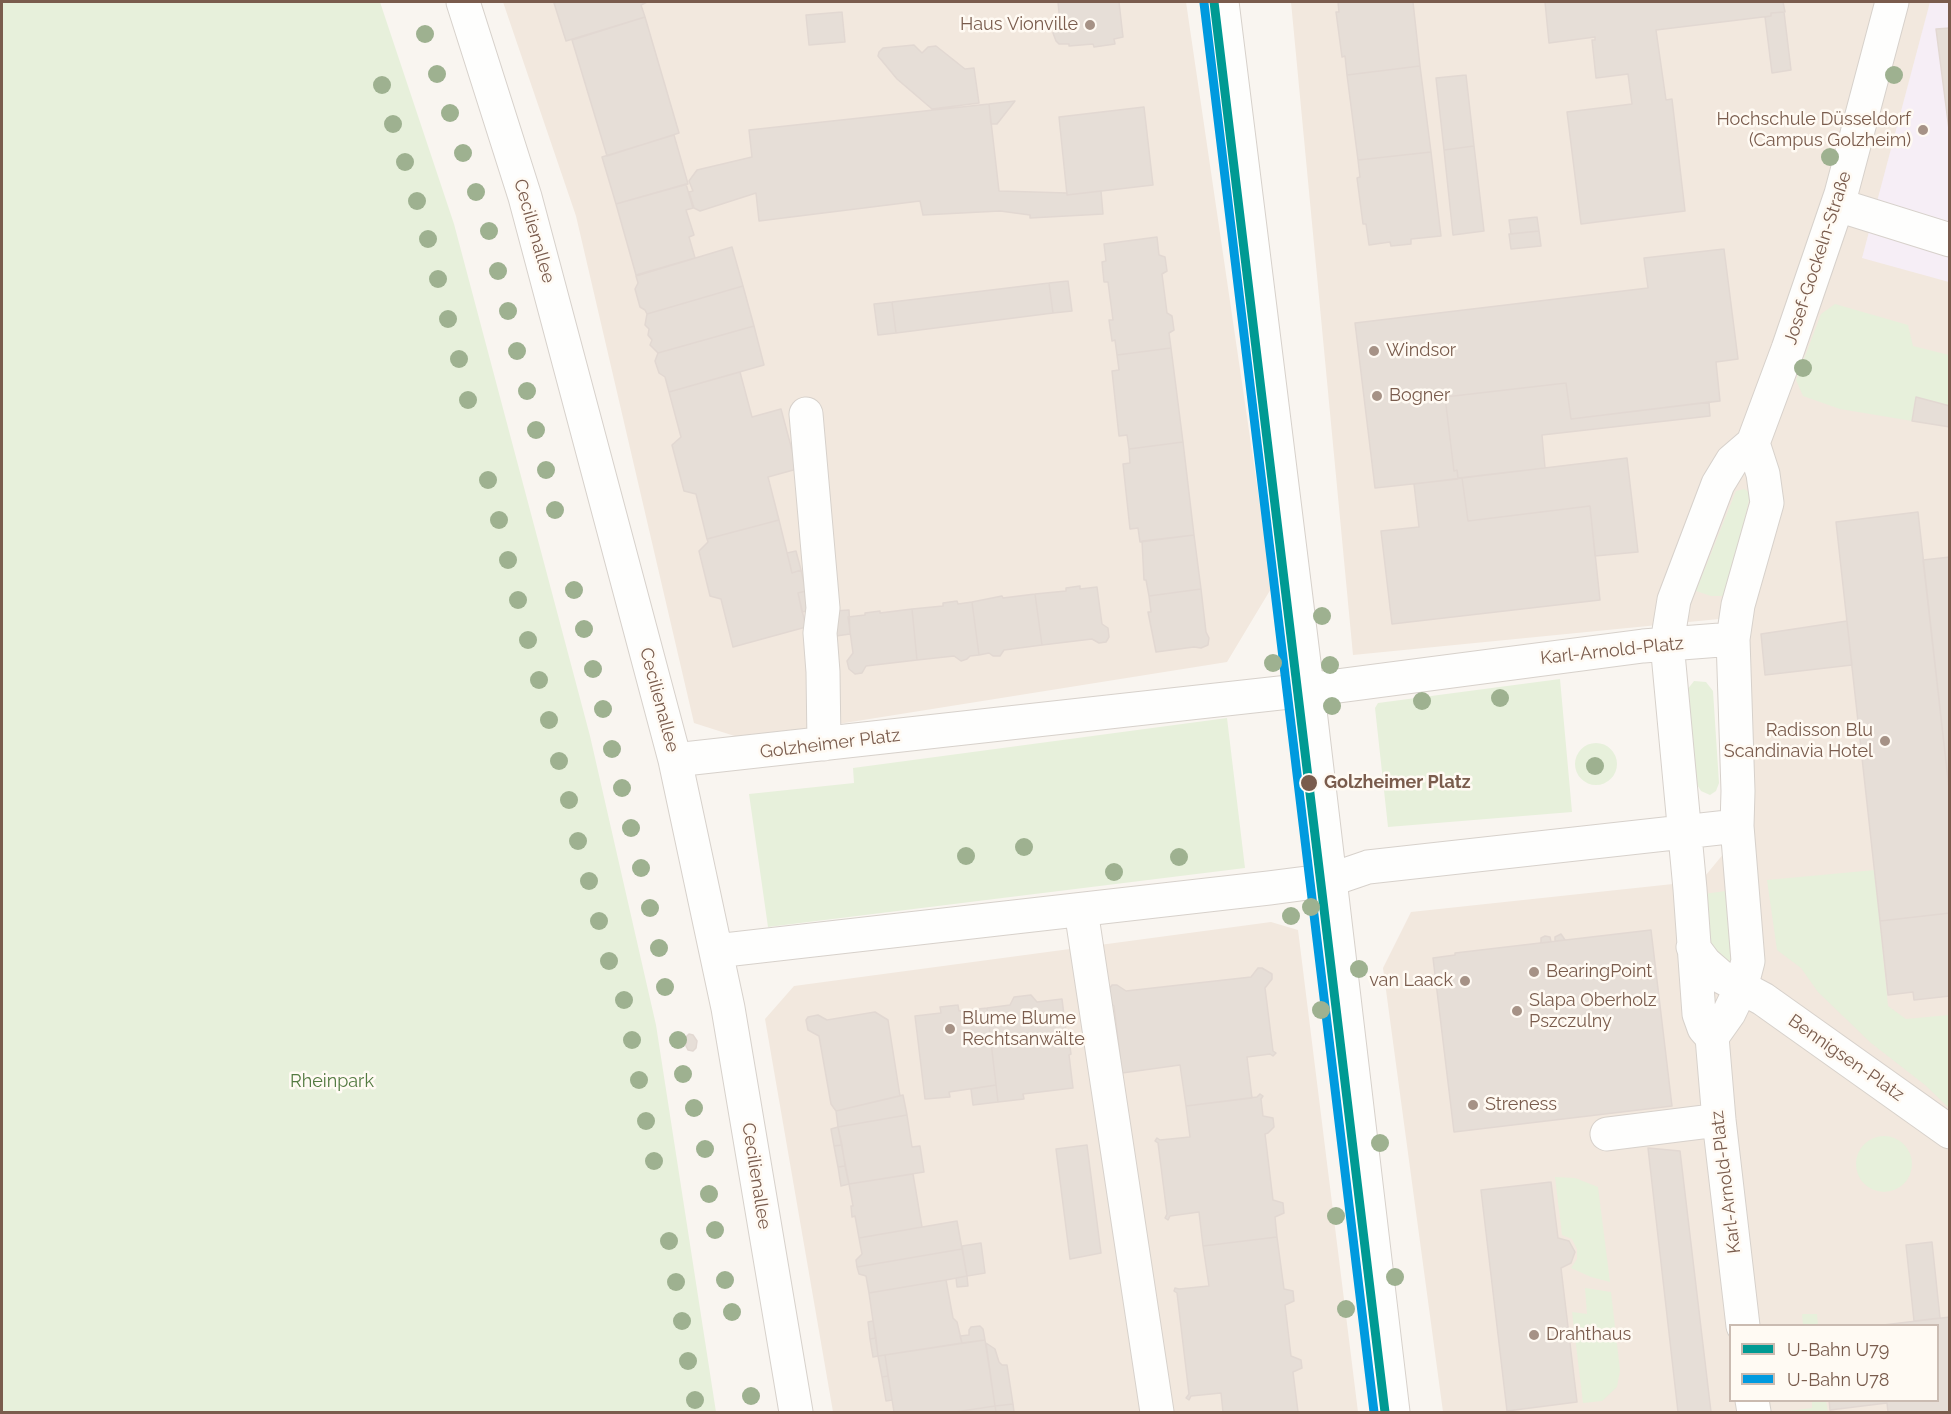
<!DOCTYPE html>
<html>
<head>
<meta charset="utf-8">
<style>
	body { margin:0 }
	#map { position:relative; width:1951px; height:1414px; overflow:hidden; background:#f9f5f0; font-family:Raleway,sans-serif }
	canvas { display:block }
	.frame { position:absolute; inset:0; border:3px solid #7a5c4d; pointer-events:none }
	.legend { position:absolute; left:1729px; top:1324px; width:210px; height:78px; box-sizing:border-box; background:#fffaf3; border:2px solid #cabbb1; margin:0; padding:8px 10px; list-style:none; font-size:18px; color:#7a5c4d }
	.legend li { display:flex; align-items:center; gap:12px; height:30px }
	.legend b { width:30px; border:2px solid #cabbb1 }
</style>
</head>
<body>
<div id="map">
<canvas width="1951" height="1414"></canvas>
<div class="frame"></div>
<ul class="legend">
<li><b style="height:8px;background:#009a93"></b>U-Bahn U79</li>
<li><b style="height:8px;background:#009adf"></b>U-Bahn U78</li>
</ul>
</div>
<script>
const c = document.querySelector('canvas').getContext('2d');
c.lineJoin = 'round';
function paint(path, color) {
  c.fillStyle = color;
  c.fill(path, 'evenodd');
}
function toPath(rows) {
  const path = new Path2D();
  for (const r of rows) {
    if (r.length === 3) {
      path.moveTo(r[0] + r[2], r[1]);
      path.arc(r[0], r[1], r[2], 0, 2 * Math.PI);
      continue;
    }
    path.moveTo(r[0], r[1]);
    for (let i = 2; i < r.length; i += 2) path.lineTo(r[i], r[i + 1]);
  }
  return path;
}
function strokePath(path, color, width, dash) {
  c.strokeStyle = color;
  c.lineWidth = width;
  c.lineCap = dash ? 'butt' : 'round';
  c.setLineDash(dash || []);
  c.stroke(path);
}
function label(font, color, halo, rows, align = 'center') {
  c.font = font + ' Raleway,sans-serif';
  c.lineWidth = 5;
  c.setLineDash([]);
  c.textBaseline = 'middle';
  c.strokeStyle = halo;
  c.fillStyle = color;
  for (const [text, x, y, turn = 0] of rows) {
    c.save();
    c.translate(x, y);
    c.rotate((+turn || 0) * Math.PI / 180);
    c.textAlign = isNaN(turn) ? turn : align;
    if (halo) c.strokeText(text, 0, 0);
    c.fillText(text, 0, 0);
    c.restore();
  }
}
const residential = toPath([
	[503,2,1186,2,1272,587,1227,662,744,739,694,723,576,216],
	[1291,2,1949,2,1949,1412,1443,1412,1383,968,1411,912,1701,881,1753,818,1748,642,1719,619,1353,655],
	[1730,1326,1938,1326,1938,1400,1730,1400],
	[1271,922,1298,930,1358,1412,833,1412,765,1019,794,986]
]);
const education = toPath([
	[1930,2,1949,2,1949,282,1862,258]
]);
const green = toPath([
	[2,2,380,2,454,224,590,736,656,1025,716,1412,2,1412],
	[1835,304,1908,325,1913,346,1949,355,1949,406,1916,397,1912,421,1840,409,1803,396,1796,380,1821,314],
	[1744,489,1749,492,1749,500,1727,596,1711,596,1696,591,1736,491],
	[1560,679,1572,812,1388,827,1375,708,1378,703],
	[1694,681,1706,682,1713,691,1719,783,1716,791,1710,795,1701,791,1696,783,1687,690],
	[1227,718,1245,868,768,927,749,794,854,783,853,768],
	[1596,764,21],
	[1875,870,1888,1006,1906,1019,1949,1015,1949,1108,1925,1085,1871,1043,1818,992,1801,968,1777,950,1767,880],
	[1726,891,1732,966,1711,967,1703,894],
	[1884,1164,28],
	[1555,1177,1575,1178,1598,1187,1610,1282,1591,1277,1571,1268,1577,1259,1577,1249,1572,1239,1562,1235],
	[1585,1288,1611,1292,1620,1370,1617,1387,1602,1401,1583,1403,1572,1312,1587,1314],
	[1802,1314,1817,1314,1818,1325,1803,1325],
	[1812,1401,1826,1401,1828,1412,1782,1412,1812,1408]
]);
const building = toPath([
	[557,2,647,2,641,5,645,17,566,41,554,3,557,2],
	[1058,2,1119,2,1123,37,1114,39,1115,44,1094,47,1093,44,1069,46,1069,44,1059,44,1056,41,1053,33,1060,23,1058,2],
	[1338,2,1413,2,1420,66,1347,75,1345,56,1342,57,1336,12,1339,12,1338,2],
	[1545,2,1783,2,1785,12,1771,13,1771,16,1656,30,1666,100,1672,99,1685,211,1581,224,1567,112,1632,104,1628,74,1596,78,1592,40,1595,40,1595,37,1549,43,1545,2],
	[842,12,845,42,809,45,806,15,842,12],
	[1784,12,1791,70,1772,73,1765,17,1771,16,1771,13,1784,12],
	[645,17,679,133,607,156,572,40,645,17],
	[1950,28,1950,137,1936,29,1950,28],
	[914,45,922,53,928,47,936,46,965,69,974,68,979,103,932,109,897,79,878,56,879,52,883,48,914,45],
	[1420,66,1431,152,1358,160,1347,75,1420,66],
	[1466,75,1474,146,1444,150,1436,78,1466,75],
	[1015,101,997,124,991,124,989,104,1015,101],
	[989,104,999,191,1067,193,1067,195,1101,191,1103,214,1030,218,1030,215,1000,211,923,215,920,201,759,221,756,193,700,211,694,208,689,192,693,191,689,181,697,170,752,157,749,130,989,104],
	[1144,107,1153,185,1067,195,1059,117,1144,107],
	[674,135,688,184,616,204,602,157,674,135],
	[1474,146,1484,231,1453,235,1444,150,1474,146],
	[1431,152,1441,236,1411,239,1411,244,1391,246,1390,242,1369,245,1366,224,1363,224,1357,178,1360,177,1358,160,1431,152],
	[686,184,693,208,686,210,694,235,689,237,695,258,636,275,616,204,686,184],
	[1537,217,1539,231,1511,234,1509,220,1537,217],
	[1539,231,1541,246,1511,249,1509,234,1539,231],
	[1157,237,1159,255,1165,257,1167,271,1162,274,1167,313,1172,316,1174,330,1169,333,1171,348,1117,355,1115,340,1112,341,1109,320,1113,320,1108,282,1104,282,1102,262,1106,261,1104,244,1157,237],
	[732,247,743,286,647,314,645,310,640,307,635,289,638,283,636,276,732,247],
	[1724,249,1738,359,1716,362,1720,401,1571,419,1566,383,1445,397,1454,471,1457,470,1458,479,1375,488,1355,323,1648,288,1644,258,1724,249],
	[1068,281,1072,311,1053,313,1049,283,1068,281],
	[1049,283,1053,313,896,333,892,302,1049,283],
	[743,286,754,326,658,353,650,345,652,340,648,335,649,329,645,325,647,314,743,286],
	[892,302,896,333,878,335,874,304,892,302],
	[754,326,764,365,669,392,665,377,659,373,655,361,658,353,754,326],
	[1171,348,1183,442,1129,449,1127,435,1119,436,1112,371,1119,370,1117,355,1171,348],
	[740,372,752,417,781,409,797,469,768,477,779,520,707,539,696,494,684,491,672,445,681,437,669,392,740,372],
	[1566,383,1571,419,1709,402,1710,416,1542,435,1545,468,1458,478,1457,470,1454,471,1445,397,1566,383],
	[1916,397,1950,406,1950,427,1912,421,1916,397],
	[1183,442,1194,535,1140,542,1138,528,1130,529,1123,464,1130,463,1129,449,1183,442],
	[1627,458,1638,552,1595,556,1590,506,1468,521,1462,478,1627,458],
	[1462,478,1468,521,1590,506,1600,600,1392,624,1381,531,1419,527,1414,484,1462,478],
	[1918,512,1950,797,1950,913,1880,921,1836,522,1918,512],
	[779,520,792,573,801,570,806,591,798,593,806,627,733,647,721,599,710,596,699,551,708,542,707,539,779,520],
	[1194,535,1201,589,1149,596,1146,580,1144,580,1142,541,1194,535],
	[796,551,801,570,792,573,787,553,796,551],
	[1950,557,1950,797,1923,560,1950,557],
	[1080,586,1080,589,1097,587,1102,624,1108,628,1109,637,1106,642,1099,643,1092,639,1042,645,1035,594,1066,591,1066,588,1080,586],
	[1201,589,1206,632,1209,638,1208,645,1201,648,1194,647,1156,652,1148,612,1151,612,1149,596,1201,589],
	[806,591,811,610,802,612,798,593,806,591],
	[1035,594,1042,645,1004,650,1000,656,993,656,989,653,979,655,972,602,1002,596,1003,598,1035,594],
	[957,601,958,604,972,602,979,655,970,656,967,659,961,661,954,656,917,660,912,609,943,606,943,603,957,601],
	[912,609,917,660,866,666,862,673,855,674,849,669,847,661,853,653,848,617,865,615,865,613,880,611,880,613,912,609],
	[849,610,850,634,836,636,834,611,849,610],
	[1847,621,1852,665,1765,675,1761,634,1847,621],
	[1950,913,1950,996,1914,1000,1913,992,1888,995,1880,921,1950,913],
	[1651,930,1672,1106,1454,1132,1433,958,1455,955,1455,953,1651,930],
	[1561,934,1565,940,1555,941,1555,937,1561,934],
	[1545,936,1550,937,1551,942,1541,943,1541,938,1545,936],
	[1258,968,1262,968,1272,974,1272,979,1265,988,1273,1051,1276,1053,1273,1056,1270,1054,1247,1057,1252,1098,1186,1106,1180,1065,1122,1073,1114,1006,1105,999,1105,995,1112,985,1117,985,1126,991,1251,977,1258,968],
	[1031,995,1037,1002,1062,999,1066,1031,1068,1032,1071,1054,1069,1055,1073,1088,1023,1094,1024,1099,998,1102,987,1008,1010,1005,1014,997,1031,995],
	[958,1005,959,1011,987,1008,996,1085,949,1092,950,1097,925,1099,915,1016,941,1013,940,1007,958,1005],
	[875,1012,888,1020,900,1096,836,1111,831,1104,819,1036,808,1030,806,1020,808,1017,818,1015,827,1020,875,1012],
	[689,1034,693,1035,697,1041,696,1048,693,1051,688,1050,685,1044,685,1038,689,1034],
	[996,1085,998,1102,973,1105,971,1089,996,1085],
	[1260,1094,1263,1096,1261,1099,1263,1116,1273,1118,1274,1127,1268,1133,1265,1134,1273,1200,1283,1203,1284,1213,1275,1217,1277,1237,1203,1246,1199,1212,1170,1216,1168,1220,1165,1218,1167,1214,1158,1143,1155,1141,1157,1138,1160,1140,1190,1137,1186,1106,1257,1097,1260,1094],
	[903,1095,907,1115,838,1127,836,1111,903,1095],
	[907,1115,912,1147,920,1146,924,1172,849,1184,838,1127,907,1115],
	[838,1127,842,1145,834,1146,831,1129,838,1127],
	[842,1145,845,1166,838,1167,834,1146,842,1145],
	[1087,1145,1101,1253,1070,1259,1056,1149,1087,1145],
	[1648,1148,1680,1151,1711,1412,1678,1412,1648,1148],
	[845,1166,849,1184,841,1186,838,1167,845,1166],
	[913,1174,922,1227,859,1238,855,1216,852,1217,851,1206,853,1206,849,1184,913,1174],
	[1551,1182,1558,1238,1569,1241,1575,1252,1571,1263,1561,1268,1577,1402,1507,1411,1481,1190,1551,1182],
	[957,1221,962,1249,857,1267,856,1260,862,1254,859,1238,957,1221],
	[1277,1237,1284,1289,1293,1291,1294,1301,1285,1305,1291,1356,1301,1360,1302,1368,1293,1372,1298,1412,1223,1412,1221,1393,1191,1396,1189,1400,1186,1398,1189,1394,1177,1293,1174,1291,1175,1288,1179,1289,1209,1286,1203,1246,1277,1237],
	[1932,1242,1940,1318,1914,1321,1906,1245,1932,1242],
	[981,1243,985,1273,967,1276,962,1246,981,1243],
	[962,1249,967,1276,946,1280,869,1293,866,1276,859,1274,857,1267,962,1249],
	[967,1276,968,1286,957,1287,956,1278,967,1276],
	[946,1280,953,1318,957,1322,962,1343,878,1356,869,1293,946,1280],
	[1950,1317,1950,1412,1888,1412,1887,1403,1830,1410,1829,1400,1938,1400,1938,1326,1875,1326,1950,1317],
	[873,1321,876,1338,870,1339,868,1322,873,1321],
	[980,1326,983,1329,985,1340,962,1343,960,1336,969,1335,969,1330,971,1327,980,1326],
	[876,1338,878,1356,873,1357,870,1339,876,1338],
	[985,1340,995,1406,955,1412,894,1412,885,1355,985,1340],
	[986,1343,995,1349,999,1362,1002,1365,1007,1365,1013,1404,995,1406,986,1343],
	[885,1355,888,1376,882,1377,878,1356,885,1355],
	[888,1376,892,1400,886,1401,882,1377,888,1376],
	[1013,1404,1014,1412,996,1412,995,1406,1013,1404],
	[995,1406,996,1412,955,1412,995,1406]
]);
const minor = toPath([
	[463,2,525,197,675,760,728,1008,796,1412],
	[1222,2,1311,719,1393,1412],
	[1838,205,1950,240],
	[806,414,823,608,820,633,823,672,824,744],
	[675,760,1307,690,1643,646,1733,639],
	[1081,910,1157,1412],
	[1693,947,1705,963,1720,976,1763,999,1950,1132],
	[716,951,1269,888,1330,880,1368,867,1737,826],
	[1712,1037,1729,1013,1741,988,1748,961,1737,826,1738,791,1733,639,1738,605,1767,503,1763,474,1753,443],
	[1607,1134,1719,1120],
	[1743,1326,1719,1120,1712,1037,1704,1028,1699,1014,1690,889,1667,643,1674,600,1718,484,1732,461,1753,443,1788,349,1841,194,1892,2],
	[1752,1400,1754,1412]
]);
const metro1 = toPath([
	[1214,2,1385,1412]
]);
const metro2 = toPath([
	[1204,3,1374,1412]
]);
const trees = [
	[425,34],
	[437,74],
	[1894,75],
	[382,85],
	[450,113],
	[393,124],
	[463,153],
	[1830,157],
	[405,162],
	[476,192],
	[417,201],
	[489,231],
	[428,239],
	[498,271],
	[438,279],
	[508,311],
	[448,319],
	[517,351],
	[459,359],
	[1803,368],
	[527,391],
	[468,400],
	[536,430],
	[546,470],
	[488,480],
	[555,510],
	[499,520],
	[508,560],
	[574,590],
	[518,600],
	[1322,616],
	[584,629],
	[528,640],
	[1273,663],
	[1330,665],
	[593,669],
	[539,680],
	[1500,698],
	[1422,701],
	[1332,706],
	[603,709],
	[549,720],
	[612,749],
	[559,761],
	[1595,766],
	[622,788],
	[569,800],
	[631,828],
	[578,841],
	[1024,847],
	[966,856],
	[1179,857],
	[641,868],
	[1114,872],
	[589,881],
	[1311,907],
	[650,908],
	[1291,916],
	[599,921],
	[659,948],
	[609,961],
	[1359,969],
	[665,987],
	[624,1000],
	[1321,1010],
	[632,1040],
	[678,1040],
	[683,1074],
	[639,1080],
	[694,1108],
	[646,1121],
	[1380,1143],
	[705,1149],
	[654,1161],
	[709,1194],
	[1336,1216],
	[715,1230],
	[669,1241],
	[1395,1277],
	[725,1280],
	[676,1282],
	[1346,1309],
	[732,1312],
	[682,1321],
	[688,1361],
	[751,1396],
	[695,1400]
];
const markers = [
	[1090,25,6,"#a69286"],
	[1923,130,6,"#a69286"],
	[1374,351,6,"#a69286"],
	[1377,396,6,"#a69286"],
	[1885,741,6,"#a69286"],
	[1309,783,9,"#7a5c4d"],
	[1534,972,6,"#a69286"],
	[1465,981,6,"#a69286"],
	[1517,1011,6,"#a69286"],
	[950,1029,6,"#a69286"],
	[1473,1105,6,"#a69286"],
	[1534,1335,6,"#a69286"]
];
const poiNames = [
	["Haus Vionville",1078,25,"right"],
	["Hochschule Düsseldorf",1911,120,"right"],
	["(Campus Golzheim)",1911,141,"right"],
	["Windsor",1386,351],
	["Bogner",1389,396],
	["Radisson Blu",1873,731,"right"],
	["Scandinavia Hotel",1873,752,"right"],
	["BearingPoint",1546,972],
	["van Laack",1453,981,"right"],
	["Slapa Oberholz",1529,1001],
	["Pszczulny",1529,1022],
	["Blume Blume",962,1019],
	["Rechtsanwälte",962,1040],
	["Streness",1485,1105],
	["Drahthaus",1546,1335]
];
const streetNames = [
	["Cecilienallee",534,231,74],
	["Josef-Gockeln-Straße",1818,258,-72],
	["Karl-Arnold-Platz",1612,651,-6],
	["Cecilienallee",659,700,75],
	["Golzheimer Platz",830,744,-7],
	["Bennigsen-Platz",1846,1058,35],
	["Cecilienallee",756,1176,81],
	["Karl-Arnold-Platz",1726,1182,-97]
];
const stopNames = [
	["Golzheimer Platz",1324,783]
];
const parkNames = [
	["Rheinpark",332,1082]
];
paint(residential, '#f2e8de');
paint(education, '#f6eef6');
paint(green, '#e7f0db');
paint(building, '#e6ded7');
strokePath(building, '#e2d8d2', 1.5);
strokePath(minor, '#d7d1cb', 35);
strokePath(minor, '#fefefd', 33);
strokePath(metro1, '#009a93', 9);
strokePath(metro2, '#009adf', 9);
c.fillStyle = '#9eb190';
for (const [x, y] of trees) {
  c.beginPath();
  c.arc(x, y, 9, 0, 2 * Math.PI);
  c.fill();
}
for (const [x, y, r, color] of markers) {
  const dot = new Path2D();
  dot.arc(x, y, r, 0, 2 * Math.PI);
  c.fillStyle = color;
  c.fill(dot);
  strokePath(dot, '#fffaf3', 2);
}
label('18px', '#7a5c4d', '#fffaf3', poiNames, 'left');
label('18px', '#7a5c4d', '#fffaf3', streetNames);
label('bold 18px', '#7a5c4d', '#fffaf3', stopNames, 'left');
label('18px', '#537a41', '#fffaf3', parkNames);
</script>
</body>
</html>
